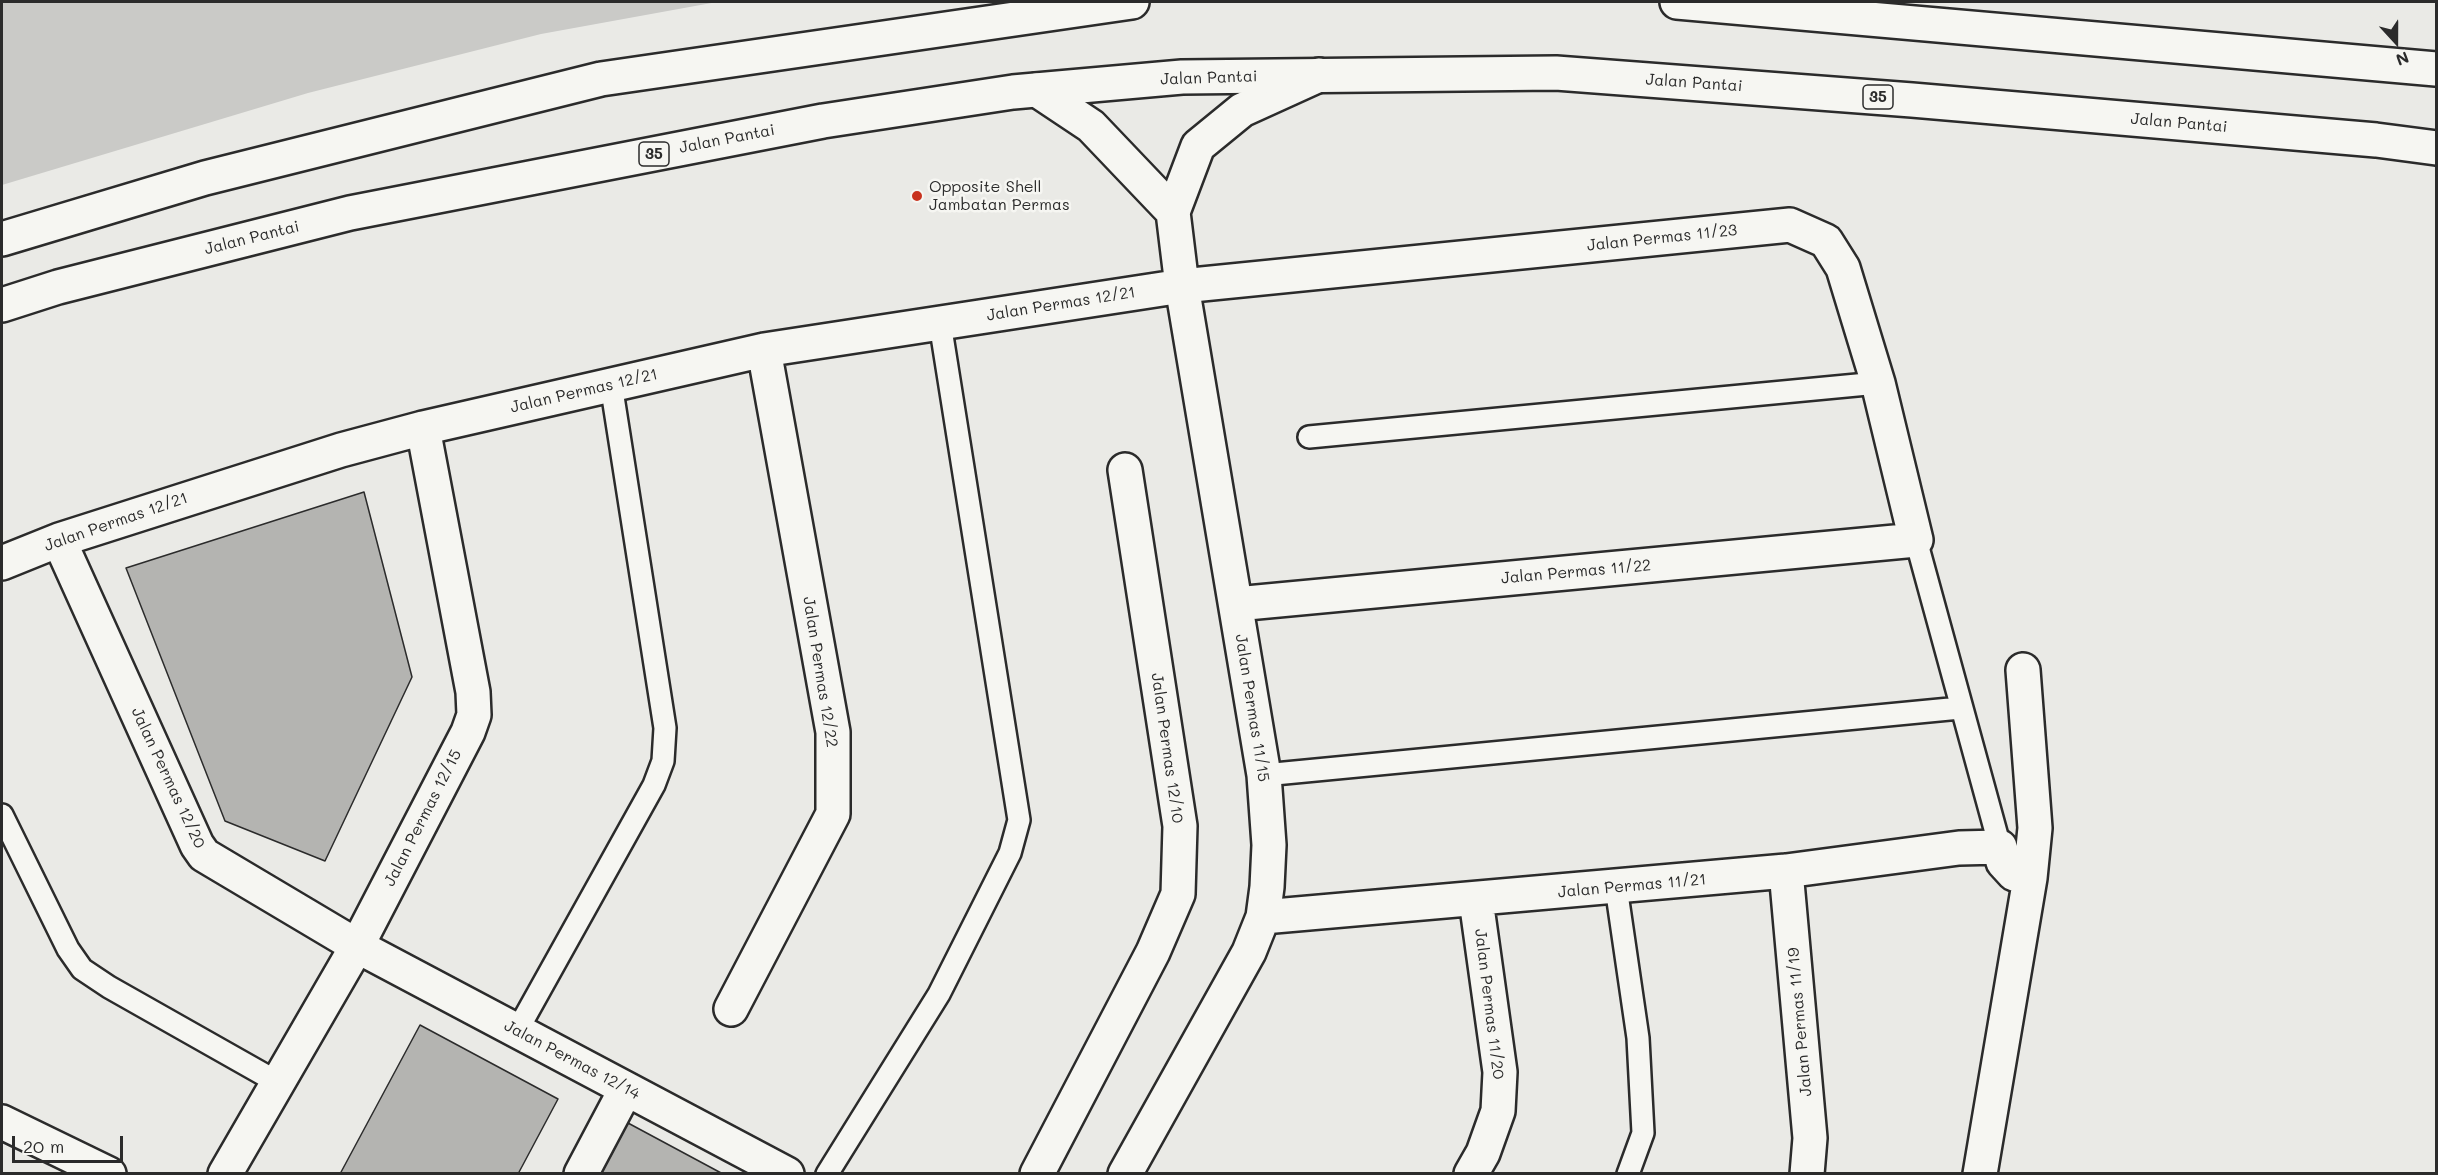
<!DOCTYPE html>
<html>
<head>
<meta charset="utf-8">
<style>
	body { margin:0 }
	#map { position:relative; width:2438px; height:1175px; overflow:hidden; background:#eaeae6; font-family:Mali,sans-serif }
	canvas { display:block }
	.frame { position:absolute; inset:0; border:3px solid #2b2b2b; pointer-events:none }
	.north { position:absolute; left:2366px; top:12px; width:60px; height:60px; -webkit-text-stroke:4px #f6f6f2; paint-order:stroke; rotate:159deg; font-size:16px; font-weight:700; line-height:24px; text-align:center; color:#2b2b2b }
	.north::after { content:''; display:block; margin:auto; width:21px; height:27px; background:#2b2b2b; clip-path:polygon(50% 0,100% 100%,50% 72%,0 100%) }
	.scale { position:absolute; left:12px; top:1136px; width:111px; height:27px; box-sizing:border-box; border:3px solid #2b2b2b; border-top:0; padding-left:8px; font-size:18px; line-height:21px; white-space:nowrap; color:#2b2b2b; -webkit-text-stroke:4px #f6f6f2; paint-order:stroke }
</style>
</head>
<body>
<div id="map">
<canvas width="2438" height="1175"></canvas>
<div class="frame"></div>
<div class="north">N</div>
<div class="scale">20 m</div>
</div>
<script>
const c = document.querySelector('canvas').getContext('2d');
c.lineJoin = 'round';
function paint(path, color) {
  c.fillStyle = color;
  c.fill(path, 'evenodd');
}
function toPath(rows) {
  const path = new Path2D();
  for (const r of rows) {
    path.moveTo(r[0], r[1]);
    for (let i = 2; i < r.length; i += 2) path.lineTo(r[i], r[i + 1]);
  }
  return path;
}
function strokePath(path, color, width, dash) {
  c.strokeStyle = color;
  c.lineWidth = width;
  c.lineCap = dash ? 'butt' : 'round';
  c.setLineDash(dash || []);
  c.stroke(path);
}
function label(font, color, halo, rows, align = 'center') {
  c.font = font + ' Mali,sans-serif';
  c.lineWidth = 5;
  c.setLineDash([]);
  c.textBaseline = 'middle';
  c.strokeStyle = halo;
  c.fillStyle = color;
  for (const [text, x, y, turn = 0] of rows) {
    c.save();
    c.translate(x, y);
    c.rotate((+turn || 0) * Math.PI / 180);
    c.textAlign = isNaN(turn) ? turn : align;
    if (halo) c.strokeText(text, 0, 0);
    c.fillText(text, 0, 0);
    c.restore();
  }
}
const green = toPath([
	[2,2,717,2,541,34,308,93,2,185]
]);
const building = toPath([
	[364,492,412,677,325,861,225,821,126,568,364,492],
	[420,1025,558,1099,518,1174,340,1174,420,1025],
	[628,1123,723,1174,601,1174,628,1123]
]);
const lane = toPath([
	[1309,437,1878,383],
	[1916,540,2000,847],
	[1264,775,1960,708],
	[2,815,68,949,82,969,109,987,277,1082],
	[1616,887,1638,1038,1643,1133,1628,1174],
	[517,1031,654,785,663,761,665,728,611,384],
	[827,1174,939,994,1010,853,1019,820,940,323]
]);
const street = toPath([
	[1037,90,1091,126,1173,212],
	[59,540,197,845,204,855,357,946,787,1174],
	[2,563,59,540,341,450,423,428,764,350,1182,286,1790,225,1826,241,1843,268,1878,383,1916,540,1236,604],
	[1786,871,1810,1138,1807,1174],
	[1263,917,1786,871,1959,848,2000,847,2003,862,2014,874,2030,878,2035,828,2023,670],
	[731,1009,833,814,833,732,764,350],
	[2,1122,109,1174],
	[225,1174,357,946,468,732,474,715,473,692,423,428],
	[581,1174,626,1089],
	[1037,1174,1153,952,1178,894,1180,826,1125,470],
	[1125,1174,1249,952,1263,917,1267,887,1269,845,1264,775,1182,286,1173,212,1198,146,1242,110,1319,75],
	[1471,1174,1483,1153,1498,1111,1500,1072,1476,900],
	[1980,1174,2030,878]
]);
const highway = toPath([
	[1677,2,2436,69],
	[2,239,205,178,601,79,1132,2],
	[2,305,58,287,350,213,823,121,1013,92,1182,77,1556,73,1912,100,2376,140,2436,148]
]);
const markers = [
	[917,196,6,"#c8321e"]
];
const shields = [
	[1878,97,30],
	[654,154,30]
];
const shieldNames = [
	["35",1878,97],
	["35",654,154]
];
const streetNames = [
	["Jalan Pantai",1209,78,-2],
	["Jalan Pantai",1694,83,4],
	["Jalan Pantai",2179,123,5],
	["Jalan Pantai",727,139,-11],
	["Jalan Pantai",252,238,-14],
	["Jalan Permas 11/23",1662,238,-6],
	["Jalan Permas 12/21",1061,304,-9],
	["Jalan Permas 12/21",584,391,-13],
	["Jalan Permas 12/21",116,522,-19],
	["Jalan Permas 11/22",1576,572,-5],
	["Jalan Permas 12/22",820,672,81],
	["Jalan Permas 11/15",1252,708,81],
	["Jalan Permas 12/10",1167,748,82],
	["Jalan Permas 12/20",168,778,65],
	["Jalan Permas 12/15",423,818,-63],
	["Jalan Permas 11/21",1632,886,-5],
	["Jalan Permas 11/20",1489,1004,83],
	["Jalan Permas 11/19",1800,1022,-95],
	["Jalan Permas 12/14",572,1060,28]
];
const poiNames = [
	["Opposite Shell",929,187],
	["Jambatan Permas",929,205]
];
paint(green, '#cacac7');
paint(building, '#b4b4b1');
strokePath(building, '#2b2b2b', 1.5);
strokePath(lane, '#2b2b2b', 26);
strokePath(street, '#2b2b2b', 38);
strokePath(highway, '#2b2b2b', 38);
strokePath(lane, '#f6f6f2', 21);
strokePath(street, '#f6f6f2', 33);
strokePath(highway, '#f6f6f2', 33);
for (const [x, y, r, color] of markers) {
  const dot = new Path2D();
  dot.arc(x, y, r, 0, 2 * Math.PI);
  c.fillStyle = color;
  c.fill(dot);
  strokePath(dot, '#f6f6f2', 2);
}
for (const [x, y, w] of shields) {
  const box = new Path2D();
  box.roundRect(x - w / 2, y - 12, w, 24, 4.5);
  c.fillStyle = '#f6f6f2';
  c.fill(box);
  strokePath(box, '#2b2b2b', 1.5);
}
label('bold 15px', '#2b2b2b', null, shieldNames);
label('16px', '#2b2b2b', '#f6f6f2', streetNames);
label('16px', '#2b2b2b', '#f6f6f2', poiNames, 'left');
</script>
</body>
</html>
